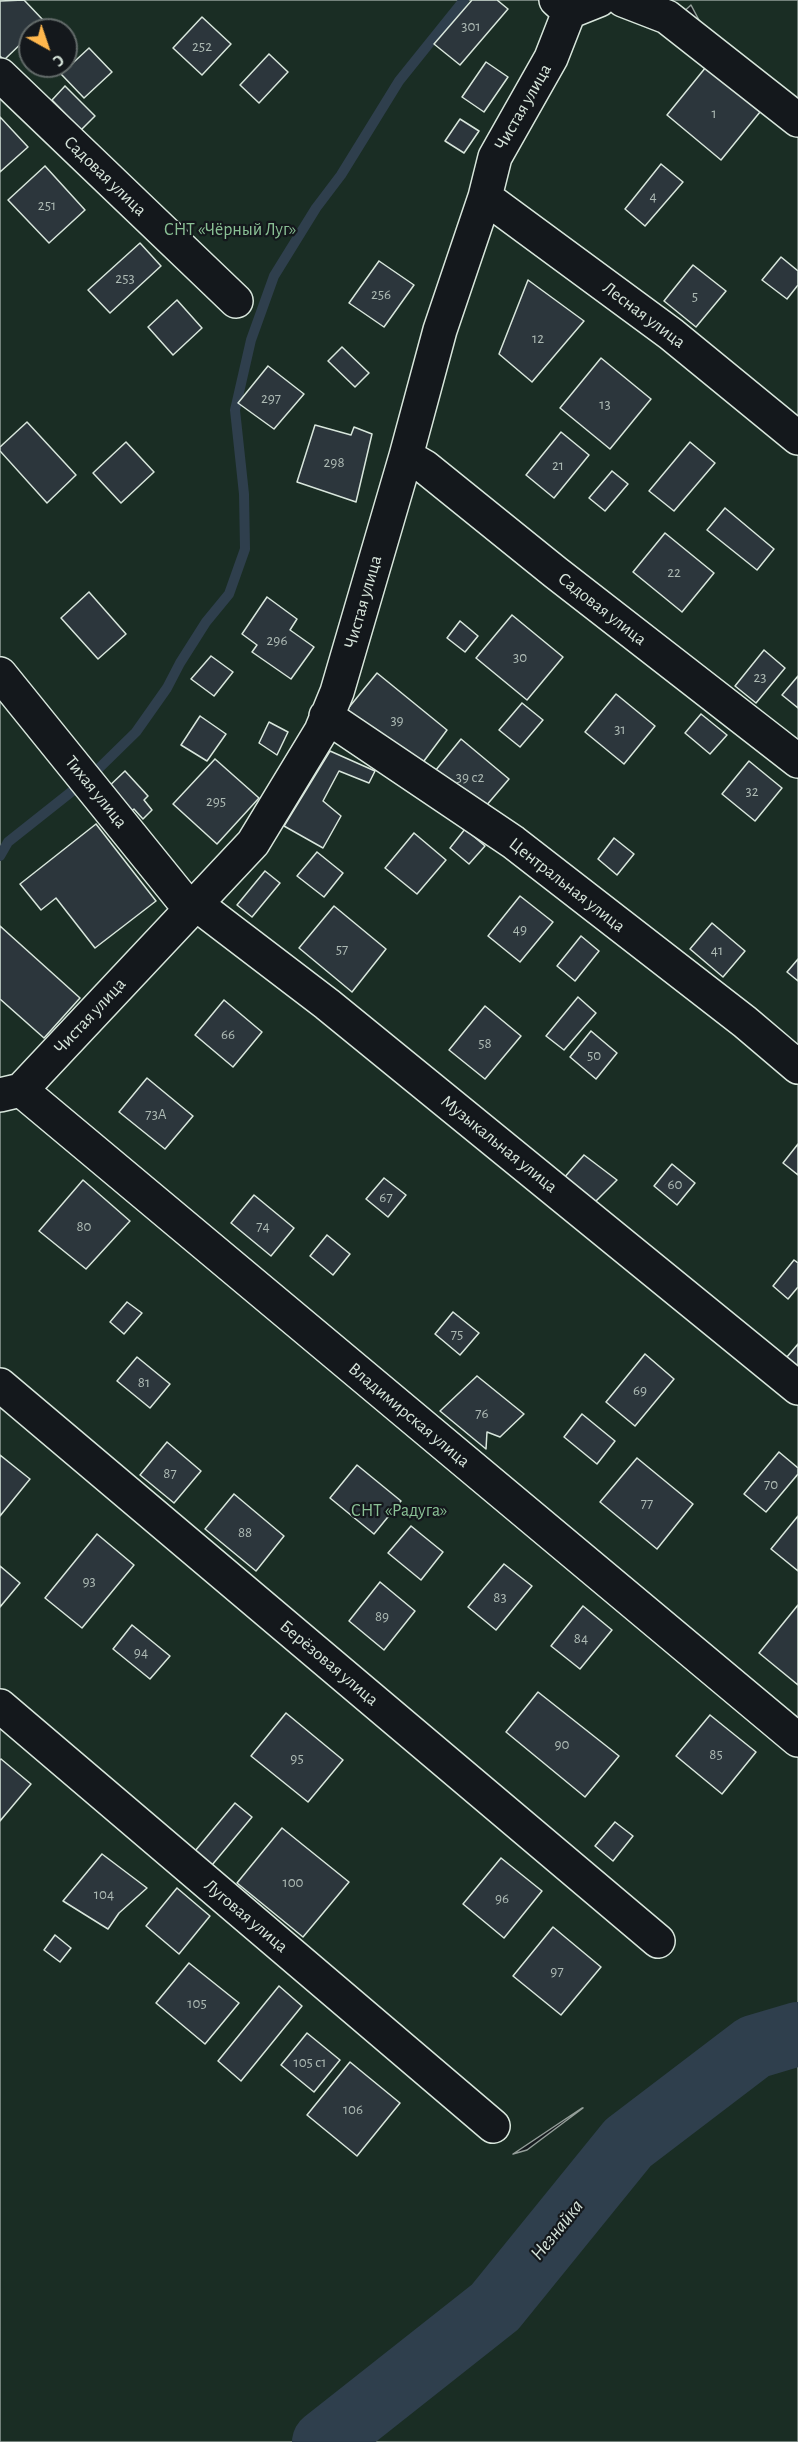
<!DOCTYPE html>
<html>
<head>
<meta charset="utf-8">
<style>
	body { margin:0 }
	#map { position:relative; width:798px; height:2442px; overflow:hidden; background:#14181c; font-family:"Alegreya Sans",sans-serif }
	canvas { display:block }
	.north { position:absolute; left:18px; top:18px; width:60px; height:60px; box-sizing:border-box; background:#14181c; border:2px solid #626a69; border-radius:50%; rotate:140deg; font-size:16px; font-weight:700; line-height:24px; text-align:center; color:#d8e6dc }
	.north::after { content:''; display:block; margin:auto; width:21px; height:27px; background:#ffb74d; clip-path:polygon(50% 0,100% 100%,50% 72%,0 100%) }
</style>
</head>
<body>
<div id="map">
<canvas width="798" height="2442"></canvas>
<div class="north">С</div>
</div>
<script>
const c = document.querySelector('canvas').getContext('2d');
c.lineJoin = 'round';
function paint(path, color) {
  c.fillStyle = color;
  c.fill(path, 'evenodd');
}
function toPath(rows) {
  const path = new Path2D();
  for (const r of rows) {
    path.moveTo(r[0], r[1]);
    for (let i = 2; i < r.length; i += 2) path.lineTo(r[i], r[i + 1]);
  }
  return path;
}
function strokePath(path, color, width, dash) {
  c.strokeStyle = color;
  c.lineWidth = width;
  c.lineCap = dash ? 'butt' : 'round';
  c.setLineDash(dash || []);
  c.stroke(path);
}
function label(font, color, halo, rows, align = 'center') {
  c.font = font + ' "Alegreya Sans",sans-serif';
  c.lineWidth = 4.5;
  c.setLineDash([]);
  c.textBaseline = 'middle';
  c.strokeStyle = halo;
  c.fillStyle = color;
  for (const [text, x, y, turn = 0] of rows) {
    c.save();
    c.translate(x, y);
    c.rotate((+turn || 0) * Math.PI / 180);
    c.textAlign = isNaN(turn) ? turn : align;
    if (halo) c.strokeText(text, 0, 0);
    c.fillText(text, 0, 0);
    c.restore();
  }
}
const green = toPath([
	[0,0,599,0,710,41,691,5,679,16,648,0,798,0,798,2442,0,2442,0,0],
	[30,30,66,30,66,66,30,66,30,30],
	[583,2108,527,2150,513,2154,582,2108,583,2108]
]);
const stream = toPath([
	[0,856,8,842,90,777,136,732,167,688,180,663,206,622,229,594,245,549,244,494,235,410,251,340,274,276,316,208,341,175,399,81,464,0]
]);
const river = toPath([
	[324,2442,495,2307,628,2143,754,2047,798,2034]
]);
const building = toPath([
	[24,0,44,21,35,30,30,30,30,35,4,60,0,56,0,1,24,0],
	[472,0,497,0,508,9,460,65,434,44,472,0],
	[202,17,231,44,202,75,173,48,202,17],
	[89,48,112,72,84,98,61,74,89,48],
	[269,54,288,72,259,103,240,85,269,54],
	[486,62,508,77,484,112,462,97,486,62],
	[706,67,760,112,721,160,667,115,706,67],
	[65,86,95,116,81,130,52,100,65,86],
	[0,117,28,147,0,172,0,117],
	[460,119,479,131,464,153,445,141,460,119],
	[661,164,683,182,645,226,625,209,661,164],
	[45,166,85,210,49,243,8,200,45,166],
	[140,243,161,266,110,313,88,290,140,243],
	[781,257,798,271,798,285,787,299,762,280,781,257],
	[379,261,414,285,384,327,349,303,379,261],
	[693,265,726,291,696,327,664,301,693,265],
	[528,280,584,321,532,382,499,354,528,280],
	[177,300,202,328,173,355,148,327,177,300],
	[342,347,369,373,355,387,328,361,342,347],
	[601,358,651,399,610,449,560,408,601,358],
	[268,366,304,394,274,429,238,403,268,366],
	[27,422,76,475,47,503,0,451,0,447,27,422],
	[315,425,351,435,354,427,372,434,356,502,297,482,315,425],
	[561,432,589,455,554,498,526,475,561,432],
	[126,442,154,472,121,503,93,473,126,442],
	[690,442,715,463,674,511,649,491,690,442],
	[612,471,628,484,605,511,589,498,612,471],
	[725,508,774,549,757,570,707,530,725,508],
	[665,533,714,573,682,612,633,572,665,533],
	[89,592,126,634,98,659,61,618,89,592],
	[267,597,297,619,290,630,314,647,291,679,252,652,257,645,242,634,267,597],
	[512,615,563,657,527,700,476,658,512,615],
	[460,621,478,636,465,652,447,638,460,621],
	[764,650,785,668,756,703,735,686,764,650],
	[211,656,233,672,214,696,191,679,211,656],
	[377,673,447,730,421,765,346,711,377,673],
	[798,676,798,708,782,695,798,676],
	[616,694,655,726,624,764,585,732,616,694],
	[522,703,543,720,520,747,499,730,522,703],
	[701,714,727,735,710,754,685,733,701,714],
	[200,716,226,734,207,761,181,745,200,716],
	[269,722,288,732,277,755,259,743,269,722],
	[461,739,509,779,479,814,431,776,461,739],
	[330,751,375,771,369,783,339,771,323,801,341,816,323,848,284,826,330,751],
	[215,759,259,798,217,844,173,804,215,759],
	[749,761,782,788,755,821,722,794,749,761],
	[125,771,148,796,144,800,152,810,143,819,134,809,128,814,105,790,125,771],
	[96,824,156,901,95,948,56,898,41,910,20,884,96,824],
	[465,829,485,846,469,864,450,848,465,829],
	[414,833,446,860,417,894,385,868,414,833],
	[614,838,634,854,617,875,598,859,614,838],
	[317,852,343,873,324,897,297,876,317,852],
	[265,871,280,883,252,917,237,905,265,871],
	[520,896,553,922,520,962,488,936,520,896],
	[334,906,386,949,352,992,299,948,334,906],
	[712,923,745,951,723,977,690,949,712,923],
	[0,926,80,998,44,1038,0,999,0,926],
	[581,936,599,951,575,981,557,966,581,936],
	[798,959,798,981,787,972,798,959],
	[578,997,596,1013,564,1050,546,1036,578,997],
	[224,1000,262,1032,233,1067,195,1035,224,1000],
	[485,1006,521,1036,485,1079,449,1050,485,1006],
	[591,1031,617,1053,596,1079,570,1057,591,1031],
	[147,1078,193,1116,165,1149,119,1112,147,1078],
	[798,1144,798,1175,783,1163,798,1144],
	[584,1155,617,1180,592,1205,563,1179,584,1155],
	[672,1164,695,1183,677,1205,654,1186,672,1164],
	[384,1178,406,1195,388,1217,366,1199,384,1178],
	[83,1180,130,1221,86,1269,39,1231,83,1180],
	[254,1195,294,1228,271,1256,231,1223,254,1195],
	[327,1235,350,1254,333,1275,310,1256,327,1235],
	[794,1260,798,1263,798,1287,788,1299,773,1286,794,1260],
	[127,1302,142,1313,124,1334,110,1322,127,1302],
	[453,1312,479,1333,460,1355,435,1334,453,1312],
	[798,1344,798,1380,780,1365,798,1344],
	[645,1354,674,1379,635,1426,606,1402,645,1354],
	[137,1357,170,1384,150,1408,117,1381,137,1357],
	[477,1376,524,1414,500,1437,487,1432,486,1449,440,1411,477,1376],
	[582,1414,615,1441,597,1464,564,1437,582,1414],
	[167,1442,201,1471,174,1503,140,1475,167,1442],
	[779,1452,798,1468,798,1474,766,1512,744,1494,779,1452],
	[0,1455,30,1479,0,1516,0,1455],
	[637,1458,693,1504,657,1549,600,1502,637,1458],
	[357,1465,401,1501,374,1534,330,1498,357,1465],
	[234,1494,284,1536,256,1571,205,1529,234,1494],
	[798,1516,798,1571,771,1549,798,1516],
	[411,1526,443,1552,421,1580,388,1553,411,1526],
	[97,1534,134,1565,82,1628,45,1598,97,1534],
	[504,1564,532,1586,496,1630,468,1607,504,1564],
	[0,1566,20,1583,0,1607,0,1566],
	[380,1582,415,1611,384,1650,349,1621,380,1582],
	[798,1605,798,1685,759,1653,798,1605],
	[583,1606,612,1630,580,1669,551,1646,583,1606],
	[132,1625,170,1656,150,1679,113,1649,132,1625],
	[538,1692,619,1756,585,1797,506,1732,538,1692],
	[286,1713,343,1760,308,1802,251,1756,286,1713],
	[710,1715,756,1752,722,1794,676,1756,710,1715],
	[1,1759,31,1784,0,1821,0,1760,1,1759],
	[235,1803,252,1817,212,1865,195,1851,235,1803],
	[615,1822,633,1836,613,1861,595,1846,615,1822],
	[282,1828,349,1882,303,1937,237,1883,282,1828],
	[102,1854,147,1888,119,1913,108,1929,63,1901,102,1854],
	[501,1858,542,1891,504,1938,463,1904,501,1858],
	[177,1888,210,1916,179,1954,146,1926,177,1888],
	[553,1927,601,1967,561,2015,513,1976,553,1927],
	[55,1935,71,1948,60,1962,44,1950,55,1935],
	[189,1963,239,2003,205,2044,156,2003,189,1963],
	[279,1986,302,2006,241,2081,218,2061,279,1986],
	[307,2033,340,2060,314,2092,281,2065,307,2033],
	[350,2062,400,2103,357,2156,307,2115,350,2062]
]);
const minor = toPath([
	[623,0,667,17,798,120],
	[569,12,599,0],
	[0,75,236,301],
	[485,197,671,334,798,438],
	[406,456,425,467,555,572,798,761],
	[0,674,182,899,196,904,327,1004,798,1388],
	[326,716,513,842,745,1022,798,1067],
	[21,1090,798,1740],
	[0,1095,21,1090,253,843,321,731,337,692,406,456,440,330,485,197,495,157,551,58,569,12,556,0],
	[0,1385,658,1941],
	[0,1706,493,2126]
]);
const numberNames = [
	["301",471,26],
	["252",202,46],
	["1",714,113],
	["4",653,196],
	["251",47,205],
	["253",125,278],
	["256",381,294],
	["5",695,296],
	["12",538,338],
	["297",271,398],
	["13",605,404],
	["298",334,462],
	["21",558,465],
	["22",674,572],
	["296",277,640],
	["30",520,657],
	["23",760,677],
	["39",397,720],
	["31",620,729],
	["39 с2",470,777],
	["32",752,791],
	["295",216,801],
	["49",520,929],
	["57",342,949],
	["41",717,950],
	["66",228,1034],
	["58",485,1043],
	["50",594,1055],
	["73А",156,1114],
	["60",675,1184],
	["67",386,1197],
	["80",84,1226],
	["74",263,1226],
	["75",457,1334],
	["81",144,1382],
	["69",640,1390],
	["76",482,1413],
	["87",170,1473],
	["70",771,1484],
	["77",647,1503],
	["88",245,1532],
	["93",89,1581],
	["83",500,1597],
	["89",382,1616],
	["84",581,1638],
	["94",141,1652],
	["90",562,1744],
	["85",716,1754],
	["95",297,1758],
	["100",293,1882],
	["104",104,1894],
	["96",502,1898],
	["97",557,1971],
	["105",197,2003],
	["105 с1",310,2062],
	["106",353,2109]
];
const streetNames = [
	["Чистая улица",523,107,-60],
	["Садовая улица",105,176,44],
	["Лесная улица",644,315,37],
	["Чистая улица",363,602,-74],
	["Садовая улица",602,609,38],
	["Тихая улица",96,792,51],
	["Центральная улица",567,885,38],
	["Чистая улица",90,1016,-47],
	["Музыкальная улица",499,1144,39],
	["Владимирская улица",409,1415,40],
	["Берёзовая улица",329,1663,40],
	["Луговая улица",246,1916,40]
];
const parkNames = [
	["СНТ «Чёрный Луг»",230,230],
	["СНТ «Радуга»",399,1511]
];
const waterNames = [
	["Незнайка",557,2230,-51]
];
paint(green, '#1a2d24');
strokePath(green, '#939e99', 1.5);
strokePath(stream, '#2f3f4d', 10);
strokePath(river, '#2f3f4d', 64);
paint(building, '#2c363c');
strokePath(building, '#d8e6dc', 1.5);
strokePath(minor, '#d8e6dc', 36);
strokePath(minor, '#14181c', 33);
label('15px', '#adbab4', null, numberNames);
label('18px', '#d8e6dc', '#14181c', streetNames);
label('18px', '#8ac095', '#14181c', parkNames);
label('italic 20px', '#d8e6dc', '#14181c', waterNames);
</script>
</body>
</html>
